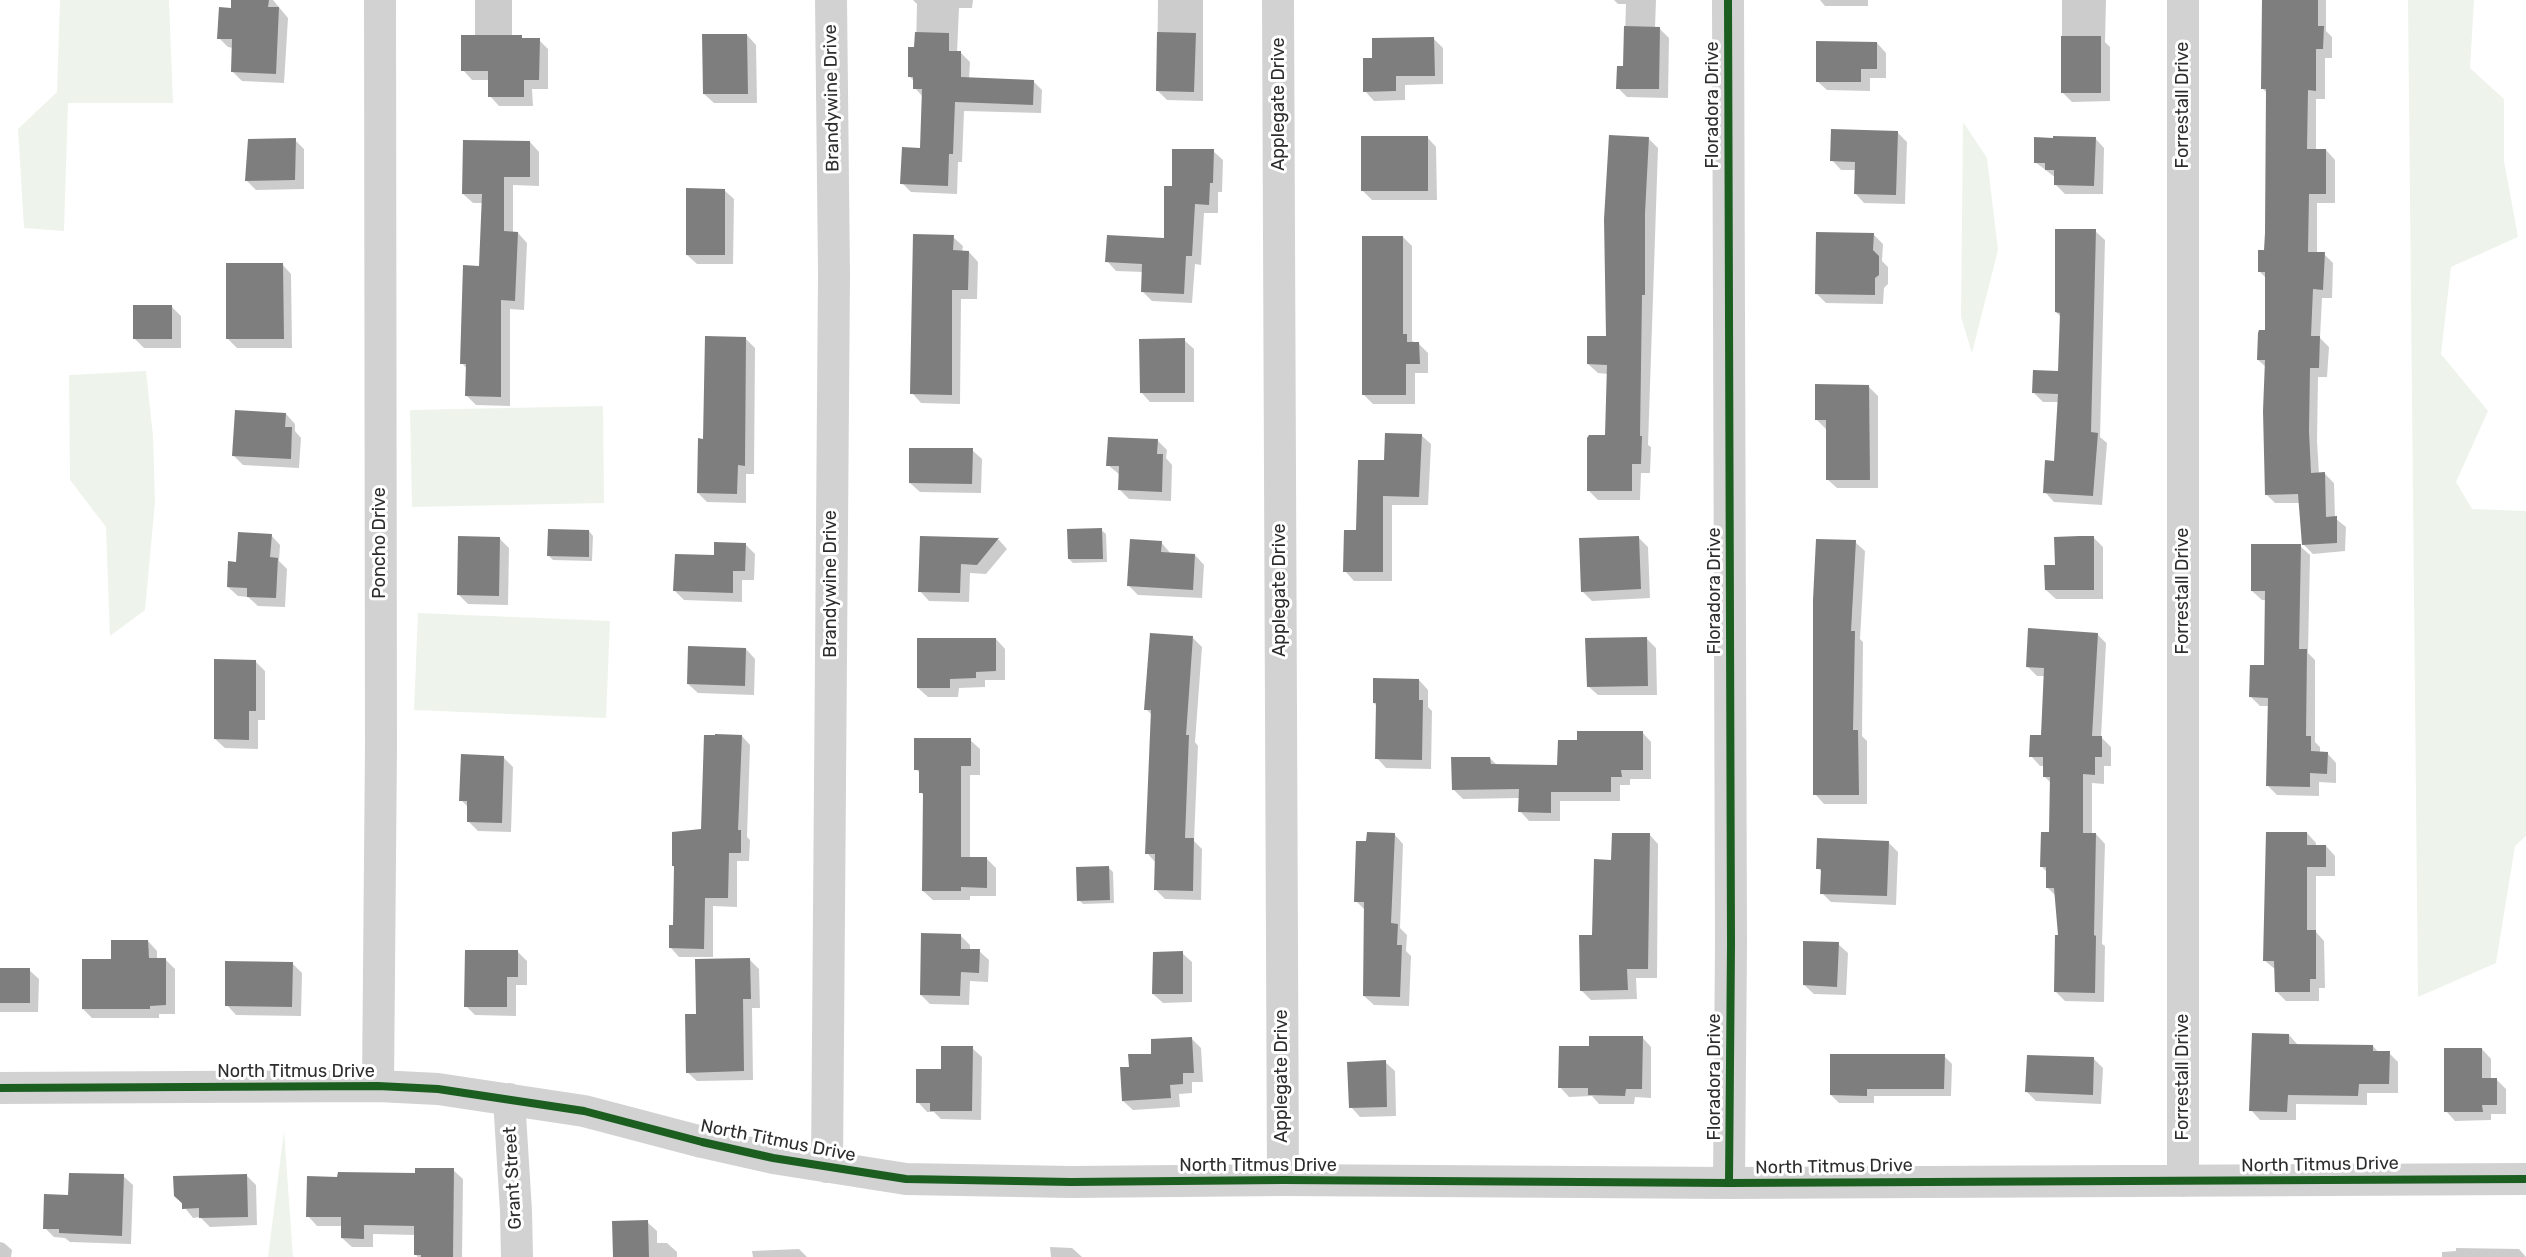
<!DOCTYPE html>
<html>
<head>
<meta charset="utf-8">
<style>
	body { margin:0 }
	canvas { display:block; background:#fff }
</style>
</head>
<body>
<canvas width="2526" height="1257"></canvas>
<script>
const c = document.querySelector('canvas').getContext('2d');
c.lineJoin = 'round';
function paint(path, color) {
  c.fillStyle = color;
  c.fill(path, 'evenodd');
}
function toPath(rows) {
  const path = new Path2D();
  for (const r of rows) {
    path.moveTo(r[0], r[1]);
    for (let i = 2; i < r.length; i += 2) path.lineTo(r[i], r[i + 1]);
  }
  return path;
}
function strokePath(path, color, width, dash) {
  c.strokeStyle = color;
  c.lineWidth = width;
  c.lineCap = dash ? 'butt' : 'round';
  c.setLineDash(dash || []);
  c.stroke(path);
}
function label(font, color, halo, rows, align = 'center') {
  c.font = font + ' Rubik,sans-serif';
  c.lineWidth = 6;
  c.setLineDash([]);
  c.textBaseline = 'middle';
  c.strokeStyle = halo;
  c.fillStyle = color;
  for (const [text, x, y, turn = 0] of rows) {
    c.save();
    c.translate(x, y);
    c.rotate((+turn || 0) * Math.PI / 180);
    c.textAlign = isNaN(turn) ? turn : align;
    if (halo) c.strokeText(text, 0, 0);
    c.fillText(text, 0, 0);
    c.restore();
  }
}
const green = toPath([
	[60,0,169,0,173,103,68,103,64,231,24,228,18,129,57,92],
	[2408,0,2474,0,2470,68,2504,99,2504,161,2518,237,2451,267,2441,354,2488,411,2456,482,2472,509,2526,511,2526,836,2515,846,2496,963,2418,997],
	[1963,122,1987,158,1998,250,1972,353,1961,317],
	[146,371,153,436,155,502,145,610,110,636,106,527,70,480,69,375],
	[603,406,604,503,412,507,410,410],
	[418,613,610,621,606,718,414,710],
	[284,1131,293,1257,268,1257]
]);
const shadow = toPath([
	[233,0,273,0,288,18,284,83,242,81,232,71,233,48,228,47,219,38,232,9],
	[475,0,512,0,512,37,539,40,548,49,548,89,532,89,533,106,499,106,490,96,490,80,472,80,463,70,475,36],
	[913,0,973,0,972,8,959,8,957,53,961,53,970,62,969,79,1033,81,1042,90,1041,113,964,111,962,162,958,162,957,194,911,192,902,183,922,149,923,97,915,88,915,82,909,76,916,48,917,4],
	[1158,0,1203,0,1203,101,1167,100,1157,90],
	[1614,0,1656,0,1655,28,1659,28,1669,38,1668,98,1627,97,1618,88,1624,68,1626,4,1618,4],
	[1820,0,1868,0,1868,6,1825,6],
	[2062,0,2106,0,2105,42,2110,47,2110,101,2072,102,2062,92],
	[2273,0,2326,0,2326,31,2332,37,2332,58,2325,58,2325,99,2316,99,2316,150,2326,150,2335,160,2335,203,2317,203,2317,254,2324,254,2333,263,2332,298,2322,298,2320,338,2329,347,2327,377,2318,377,2317,441,2319,474,2325,474,2334,483,2335,518,2346,527,2345,551,2313,554,2303,544,2300,503,2275,503,2266,494,2266,367,2258,360,2267,332,2267,279,2260,272,2266,252,2267,93,2263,89],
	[747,35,756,45,757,103,714,103,704,94],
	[1434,39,1443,48,1443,84,1405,85,1405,100,1374,101,1365,91,1373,59],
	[1877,43,1886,53,1886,78,1870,78,1870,91,1827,90,1817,81],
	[1897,132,1907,142,1905,204,1864,203,1855,193,1856,170,1841,170,1832,160],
	[1427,137,1436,147,1437,200,1372,200,1363,191],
	[1648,138,1658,148,1648,445,1651,447,1650,473,1641,473,1640,500,1598,500,1588,490,1607,437,1608,374,1598,373,1588,364,1607,338],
	[2095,138,2104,148,2103,194,2065,194,2055,184,2056,178,2035,162],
	[295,140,304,149,304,189,256,190,247,181],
	[530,142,539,152,539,186,513,185,513,233,518,233,527,243,524,310,510,309,510,406,476,405,467,396,467,369,462,363,481,268,483,203,473,203,463,194],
	[1213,151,1223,160,1222,192,1218,192,1218,213,1204,213,1201,265,1195,264,1192,303,1152,301,1142,291,1143,272,1116,271,1107,261,1165,240,1173,188],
	[724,190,734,199,733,264,697,264,687,255],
	[2095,231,2105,240,2100,437,2107,443,2102,505,2054,502,2045,492,2055,462,2059,402,2043,402,2034,393,2059,372,2061,317,2056,312],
	[1873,234,1883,244,1882,261,1888,267,1888,284,1884,288,1883,304,1826,303,1816,293],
	[953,237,963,246,962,252,969,252,978,262,977,299,961,299,960,404,921,403,912,393],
	[1403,237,1412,246,1412,341,1419,344,1428,353,1428,373,1415,373,1415,404,1373,404,1364,395],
	[282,264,291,274,292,348,237,348,227,338],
	[172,307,181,316,181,348,144,348,134,338],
	[745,338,755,348,754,474,746,474,746,503,707,502,698,493,705,440],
	[1184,340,1194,349,1194,402,1150,402,1141,392],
	[1868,386,1878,396,1878,488,1837,488,1827,479,1826,429,1817,420],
	[286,414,295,424,295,431,301,438,299,468,243,465,234,456],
	[1421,435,1431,444,1428,505,1392,505,1392,581,1354,581,1345,571,1358,531,1386,462],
	[1157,440,1167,450,1166,458,1172,465,1171,501,1129,499,1119,489,1120,475,1108,465],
	[972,450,982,459,981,493,920,492,910,483],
	[1101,530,1106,534,1107,562,1073,563,1069,559],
	[589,531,593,536,592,561,553,560,549,556],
	[271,535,280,545,279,561,287,569,285,607,258,606,248,597,238,596,228,587,238,563],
	[499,538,509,548,508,605,468,604,459,595],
	[922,538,999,540,1007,549,986,574,970,573,969,602,929,601,920,591],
	[1639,538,1648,547,1650,598,1592,601,1582,591],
	[2094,538,2103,547,2103,599,2056,599,2046,590,2056,567],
	[1161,542,1171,554,1195,555,1204,565,1202,598,1138,595,1129,586],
	[1855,542,1865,551,1860,639,1863,642,1862,736,1867,741,1867,804,1824,804,1815,794],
	[745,544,755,554,754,580,742,580,742,602,684,600,675,591],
	[2300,546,2310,555,2308,653,2315,660,2315,742,2320,747,2320,753,2327,753,2336,763,2336,783,2319,782,2319,796,2277,795,2267,785,2269,706,2260,706,2251,697,2265,667,2266,600,2262,600,2252,591],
	[2097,634,2106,643,2101,737,2111,747,2111,766,2104,766,2104,784,2092,783,2092,834,2096,834,2105,844,2102,944,2105,946,2104,1002,2065,1001,2055,991,2060,936,2056,896,2047,887,2047,872,2042,867,2050,833,2052,784,2044,776,2045,766,2040,766,2031,756,2042,737,2045,676,2037,676,2027,666],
	[1193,638,1202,647,1195,742,1198,746,1194,841,1202,849,1201,900,1165,899,1156,890,1156,863,1147,853,1153,716,1146,709],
	[1646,638,1656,648,1657,695,1598,695,1588,686],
	[996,639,1005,649,1005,680,985,680,985,687,959,688,958,697,928,697,918,688],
	[746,649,755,659,754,695,698,693,688,684],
	[255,661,265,671,265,720,258,720,258,749,225,748,215,739],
	[1419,680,1428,690,1428,707,1432,711,1431,769,1386,768,1377,758,1378,707,1374,703],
	[1642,732,1651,742,1651,779,1630,779,1630,785,1620,785,1620,801,1560,801,1560,821,1529,821,1520,811,1520,798,1463,799,1453,789,1490,758,1497,765,1559,767,1579,741],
	[742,736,750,745,747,837,750,840,749,861,737,861,737,907,713,906,713,957,679,957,671,948,675,927,676,868,673,866,703,831],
	[970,740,980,749,980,775,970,775,970,858,986,858,996,868,996,896,970,896,970,900,933,900,923,891,924,796,921,792,921,774,916,769],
	[503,757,513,767,511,832,478,831,468,821,469,808,461,800],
	[2307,833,2316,843,2316,846,2326,846,2335,856,2335,876,2316,876,2316,932,2324,941,2325,988,2319,988,2319,1001,2286,1001,2276,991,2276,970,2265,961],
	[1394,834,1403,844,1400,928,1407,935,1406,951,1411,956,1409,1006,1374,1005,1364,996,1366,911,1356,901,1368,843],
	[1649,834,1658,844,1657,978,1636,978,1637,999,1591,1000,1581,990,1613,861],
	[1888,842,1898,852,1896,905,1831,902,1822,893,1823,873,1818,868],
	[1108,867,1113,872,1114,903,1083,904,1079,900],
	[961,936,970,945,970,951,979,951,989,960,988,982,970,981,969,1005,930,1004,921,995],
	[148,941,157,951,157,959,165,959,175,969,175,1014,159,1014,159,1018,92,1018,83,1009,112,961],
	[1838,944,1848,953,1846,995,1814,994,1804,985],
	[518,952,527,961,527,985,516,985,516,1016,475,1015,466,1006],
	[1182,953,1192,962,1192,1002,1163,1003,1153,994],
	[750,960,759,969,760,1008,752,1008,753,1080,697,1081,687,1072,698,1015],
	[292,963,302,973,301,1016,236,1015,227,1005],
	[0,969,29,970,39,979,38,1012,0,1012],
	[2289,1035,2298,1045,2373,1046,2379,1053,2389,1053,2398,1062,2398,1093,2367,1093,2367,1105,2296,1104,2296,1120,2260,1120,2251,1110],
	[1642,1037,1651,1047,1651,1098,1635,1097,1634,1104,1599,1104,1592,1096,1569,1097,1560,1087,1590,1048],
	[1192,1039,1201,1048,1203,1082,1192,1082,1192,1093,1179,1094,1180,1107,1133,1110,1123,1101,1131,1068,1152,1055],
	[972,1048,982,1057,981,1120,941,1119,934,1112,927,1112,918,1102],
	[2482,1049,2491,1059,2491,1080,2496,1079,2506,1089,2506,1114,2491,1114,2491,1120,2455,1121,2446,1111],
	[1944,1056,1952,1064,1951,1096,1874,1096,1874,1103,1839,1103,1831,1095],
	[2093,1058,2103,1068,2101,1104,2036,1101,2027,1092],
	[1385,1062,1395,1071,1396,1116,1360,1117,1351,1107],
	[453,1170,463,1179,462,1257,418,1257,415,1254,416,1235,373,1234,373,1247,352,1247,342,1238,342,1226,317,1226,308,1216],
	[246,1175,256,1185,257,1225,210,1227,200,1217,193,1218,178,1199],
	[123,1176,133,1185,131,1244,70,1242,65,1238,54,1237,45,1228,70,1196],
	[647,1222,657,1231,657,1243,667,1243,677,1252,677,1257,614,1257],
	[0,1242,4,1243,12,1250,11,1257,0,1257],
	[1050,1247,1072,1248,1082,1257,1051,1257],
	[2456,1248,2519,1249,2526,1257,2442,1257,2442,1252,2456,1251],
	[799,1249,807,1257,753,1257,752,1251]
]);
const building = toPath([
	[231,0,269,0,268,7,279,7,276,74,231,72,232,39,217,39,219,7,231,8],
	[2262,0,2318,0,2318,26,2324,26,2323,49,2316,49,2316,91,2308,90,2307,149,2326,149,2326,194,2309,194,2308,252,2325,252,2323,290,2313,289,2311,336,2320,336,2319,368,2310,368,2309,431,2311,473,2325,472,2326,517,2337,516,2337,543,2302,545,2298,494,2265,495,2263,411,2265,360,2257,360,2258,333,2259,330,2265,330,2265,272,2258,272,2258,250,2264,250,2265,233,2266,89,2261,89],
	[1624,26,1660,27,1659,89,1616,89,1617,66,1623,66],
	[915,32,949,33,949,51,961,51,961,77,1034,80,1033,105,955,102,953,154,949,154,948,186,900,184,902,147,920,148,922,89,913,89,913,77,908,77,908,47,914,47],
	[1157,32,1196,33,1194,92,1156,91],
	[702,34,747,34,748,94,703,94],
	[461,35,522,35,522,38,540,38,539,80,524,80,524,97,488,97,488,71,461,71],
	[2061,36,2101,36,2101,93,2061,93],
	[1434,37,1435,76,1396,76,1396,91,1363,92,1363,58,1372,58,1372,38],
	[1816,41,1877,42,1877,69,1861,69,1861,82,1816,82],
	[1831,129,1898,131,1896,195,1854,194,1855,162,1830,161],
	[1609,135,1649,137,1645,213,1645,295,1642,295,1640,436,1642,436,1641,464,1632,464,1632,491,1587,491,1587,438,1589,435,1605,435,1607,365,1587,364,1587,336,1606,336,1604,219],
	[1361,136,1428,136,1428,191,1361,191],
	[2053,136,2096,137,2094,186,2054,185,2054,170,2045,170,2045,163,2034,163,2034,137,2053,138],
	[296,138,295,180,245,181,248,139],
	[463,140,530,141,530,177,504,177,504,231,518,232,515,301,501,300,501,397,465,396,466,364,460,364,463,265,479,266,482,194,462,194],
	[1172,149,1214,149,1213,183,1210,183,1209,205,1195,204,1192,256,1186,256,1184,294,1141,292,1142,264,1105,262,1107,235,1164,238,1164,186,1172,186],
	[686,188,725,189,725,255,686,255],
	[2055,229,2096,229,2091,432,2098,433,2093,496,2043,493,2045,460,2054,461,2058,394,2032,393,2033,370,2058,371,2060,313,2055,312],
	[1816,232,1874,233,1873,250,1879,256,1879,275,1875,278,1875,295,1815,294],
	[913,234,954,235,953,250,969,251,968,290,952,290,952,395,910,394],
	[1362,236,1403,236,1403,334,1407,334,1407,342,1419,342,1420,364,1406,364,1406,395,1362,395],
	[226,263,283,263,284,339,226,339],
	[133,305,172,305,172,339,133,339],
	[705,336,746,337,745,466,738,465,737,494,697,493,698,438,703,439],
	[1185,338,1185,393,1140,393,1139,339],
	[1815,384,1869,385,1870,480,1826,480,1826,420,1815,420],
	[235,410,286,413,285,427,292,427,291,459,232,456],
	[1385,433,1422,434,1419,497,1383,496,1383,572,1343,572,1344,530,1356,530,1358,460,1384,460],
	[1108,437,1158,439,1157,454,1163,454,1162,492,1118,490,1119,466,1106,466],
	[909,448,973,448,972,484,909,483],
	[1102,528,1103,559,1068,559,1067,529],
	[548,529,589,530,589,557,547,556],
	[238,532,272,534,270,557,278,558,276,598,247,597,247,588,227,587,228,561,236,562],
	[458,536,500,537,499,596,457,595],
	[920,536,999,538,977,565,961,564,960,593,918,592],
	[1639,536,1641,589,1581,592,1579,538],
	[2079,536,2094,536,2094,590,2045,590,2044,565,2055,565,2054,537],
	[1130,539,1162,541,1161,552,1195,554,1193,590,1127,586],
	[1816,539,1856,540,1851,631,1855,631,1853,730,1858,730,1859,795,1813,795,1813,600],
	[714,542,746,543,745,571,733,571,733,593,673,591,675,554,714,555],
	[2251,544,2301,544,2299,649,2307,649,2306,736,2311,736,2311,751,2328,752,2327,774,2310,773,2310,787,2266,786,2268,698,2249,697,2250,665,2264,665,2265,591,2251,591],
	[2028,628,2098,633,2092,736,2102,736,2102,757,2095,757,2095,775,2083,774,2083,833,2096,833,2094,935,2096,936,2095,993,2054,992,2055,935,2058,935,2054,888,2046,888,2046,867,2040,867,2041,832,2049,832,2050,777,2043,777,2043,757,2029,757,2030,735,2041,735,2044,668,2026,667],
	[1150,633,1193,636,1186,735,1189,735,1185,838,1194,838,1193,891,1154,890,1155,854,1145,854,1151,710,1144,710],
	[1647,637,1648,686,1587,687,1585,638],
	[917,638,996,638,996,671,976,672,976,678,950,679,950,688,917,688],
	[688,646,746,648,745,686,687,684],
	[214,659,256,660,256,711,249,711,249,740,214,739],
	[1373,678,1419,679,1419,700,1423,700,1422,760,1375,759,1376,703,1373,703],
	[1577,731,1643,731,1643,770,1621,770,1622,777,1611,777,1611,792,1551,792,1551,813,1518,812,1519,789,1452,790,1451,757,1490,757,1491,764,1557,765,1558,740,1577,740],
	[715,734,742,735,738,830,741,830,741,853,729,853,728,898,705,898,704,949,669,948,669,925,673,925,674,866,672,866,672,832,701,829,704,735,715,735],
	[914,738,971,738,971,766,961,766,961,857,987,857,987,888,961,887,961,891,922,891,923,793,919,793,919,770,914,770],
	[461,754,504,756,502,823,467,822,467,801,459,801],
	[1367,832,1395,833,1391,923,1398,924,1397,945,1402,945,1400,997,1363,996,1364,902,1354,902,1356,841,1366,841],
	[2266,832,2307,832,2307,845,2326,845,2326,867,2307,867,2307,930,2316,930,2316,979,2310,979,2310,992,2275,992,2274,961,2263,961],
	[1612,833,1650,833,1648,969,1627,969,1628,990,1580,991,1579,935,1592,935,1594,859,1611,860],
	[1817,838,1889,841,1887,896,1820,894,1821,869,1816,869],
	[1109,866,1110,900,1077,901,1076,867],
	[921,933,961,934,961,949,980,949,979,973,961,972,960,996,920,995],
	[111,940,148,940,149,958,166,958,166,1005,150,1006,150,1009,82,1009,82,959,111,959],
	[1803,941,1839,942,1837,987,1803,985],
	[465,950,518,950,518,977,507,977,507,1007,464,1007],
	[1183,951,1183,994,1152,994,1153,952],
	[750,958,751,999,743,999,744,1071,686,1073,685,1014,696,1014,695,959],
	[225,961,293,962,292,1007,225,1006],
	[0,968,30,968,30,1003,0,1003],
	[2252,1033,2289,1034,2289,1044,2373,1045,2373,1051,2390,1051,2389,1084,2359,1084,2358,1096,2288,1095,2287,1112,2249,1111],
	[1589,1036,1643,1036,1642,1089,1626,1089,1625,1096,1588,1095,1588,1088,1558,1088,1559,1046,1589,1046],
	[1192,1037,1194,1073,1183,1073,1183,1084,1170,1085,1171,1098,1122,1101,1120,1067,1129,1067,1128,1054,1151,1054,1151,1039],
	[941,1046,973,1046,972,1111,930,1111,930,1103,916,1103,916,1069,941,1069],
	[2444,1048,2482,1048,2482,1078,2497,1078,2497,1105,2482,1105,2483,1112,2444,1112],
	[1830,1054,1945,1054,1944,1089,1867,1089,1867,1096,1830,1095],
	[2027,1055,2094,1057,2093,1095,2025,1092],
	[1386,1060,1387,1107,1349,1108,1347,1062],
	[415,1168,454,1168,453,1257,421,1257,421,1255,414,1255,414,1226,364,1225,364,1239,341,1238,341,1217,306,1217,307,1176,337,1177,338,1172,415,1173],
	[69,1173,124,1174,122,1236,59,1233,59,1229,43,1229,44,1194,68,1195],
	[247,1174,248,1217,199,1218,199,1208,182,1209,182,1203,174,1196,173,1176],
	[648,1220,649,1257,613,1257,612,1221]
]);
const minor = toPath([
	[1278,0,1283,1180],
	[1728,0,1731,944,1729,1183],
	[378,1086,381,745,380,0],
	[0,1088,378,1086,438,1089,584,1111,702,1142,773,1158,906,1179,1071,1182,1283,1180,1729,1183,2526,1179],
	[509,1099,516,1211,517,1257],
	[827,1167,834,273,831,0],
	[2183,1181,2183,0]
]);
const cycleway = toPath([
	[1728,0,1731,944,1729,1183],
	[0,1088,378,1086,438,1089,584,1111,702,1142,773,1158,906,1179,1071,1182,1283,1180,1729,1183,2526,1179]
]);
const streetNames = [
	["Brandywine Drive",832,98,-91],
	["Applegate Drive",1279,104,-90],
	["Floradora Drive",1713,105,-90],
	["Forrestall Drive",2183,105,-90],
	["Poncho Drive",380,543,-90],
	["Brandywine Drive",831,584,-90],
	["Applegate Drive",1280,590,-90],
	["Floradora Drive",1715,591,-90],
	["Forrestall Drive",2183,591,-90],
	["North Titmus Drive",296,1072],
	["Applegate Drive",1282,1076,-90],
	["Floradora Drive",1715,1077,-90],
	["Forrestall Drive",2183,1077,-90],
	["North Titmus Drive",778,1141,11],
	["North Titmus Drive",2320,1165,-1],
	["North Titmus Drive",1258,1166],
	["North Titmus Drive",1834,1167,-1],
	["Grant Street",513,1178,-93]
];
paint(green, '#eef4eb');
paint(shadow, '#0003');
paint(building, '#7e7e7e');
strokePath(minor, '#d2d2d2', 32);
strokePath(cycleway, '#1b5e20', 8);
label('18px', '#2d2d2d', '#fff', streetNames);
</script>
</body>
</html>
